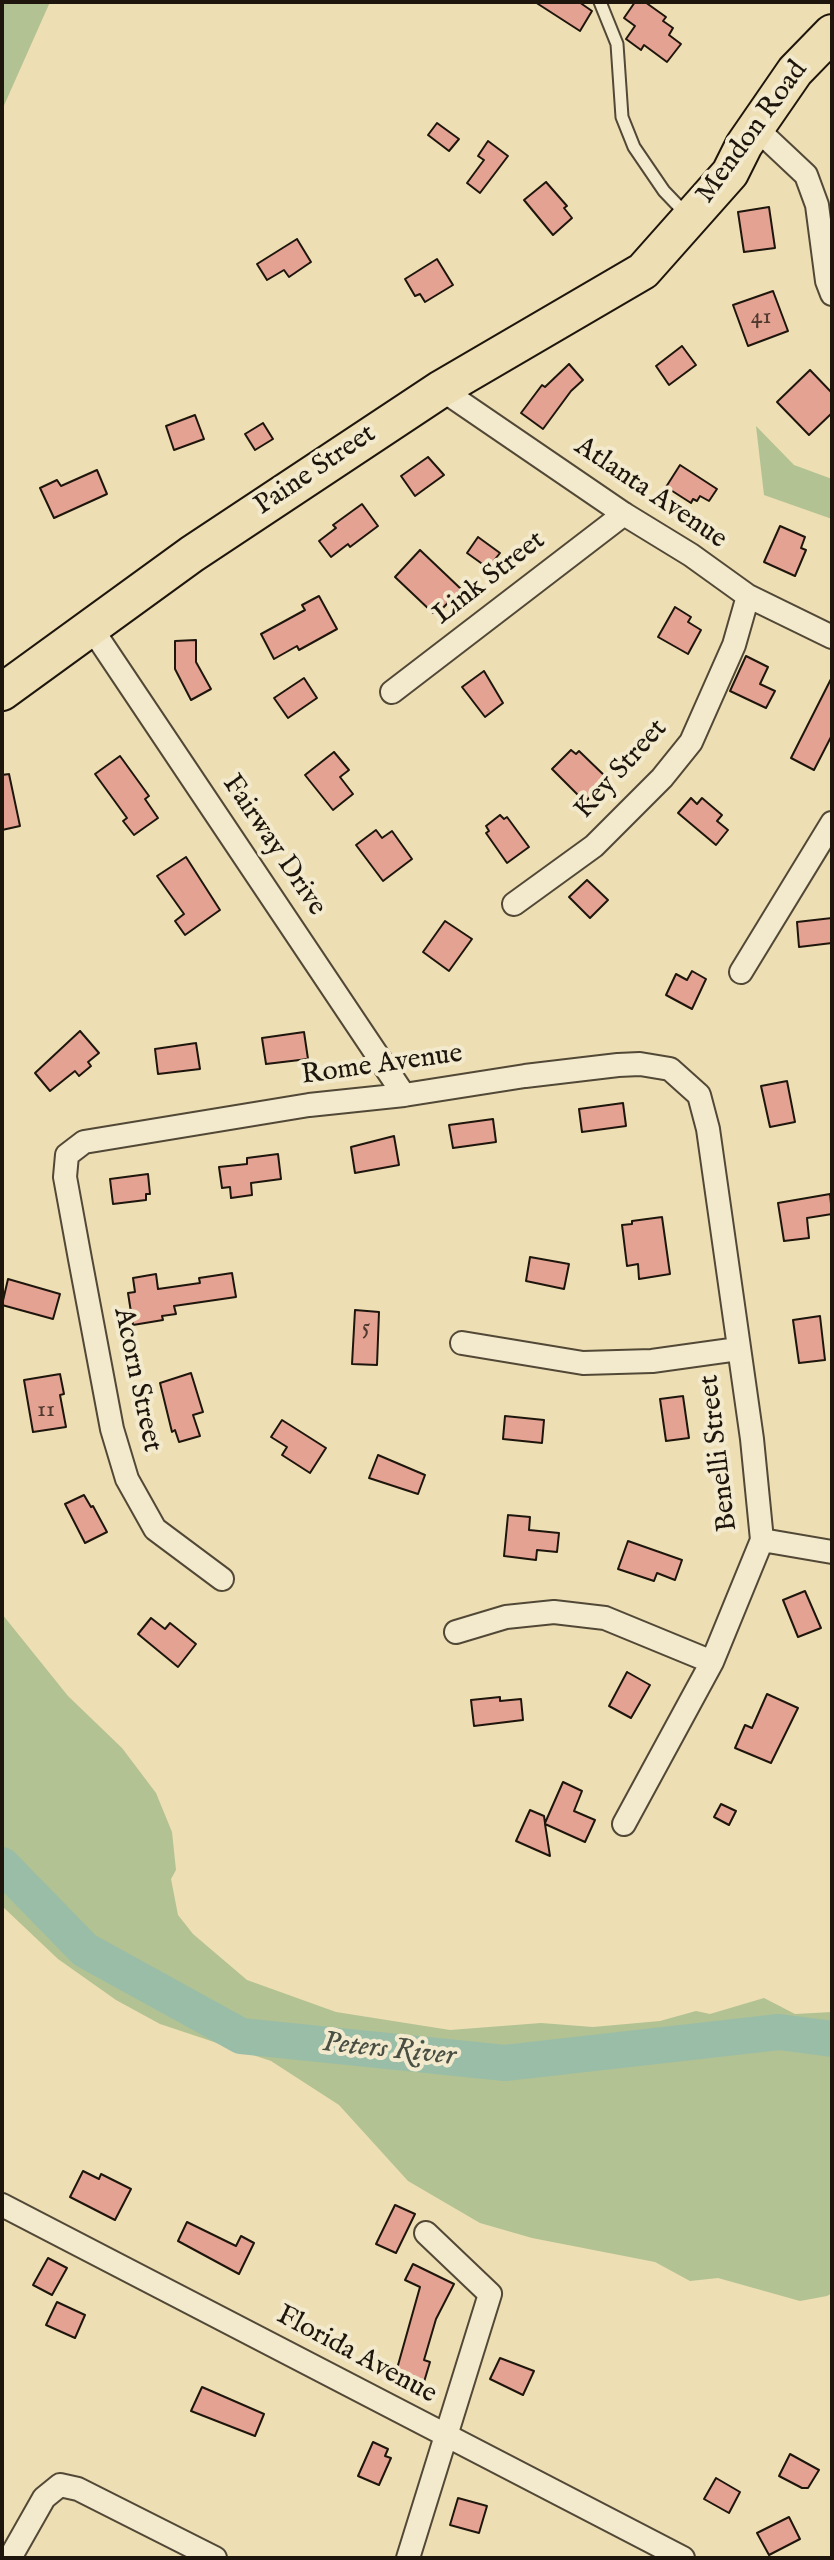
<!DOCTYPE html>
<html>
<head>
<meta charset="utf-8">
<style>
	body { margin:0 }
	#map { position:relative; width:834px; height:2560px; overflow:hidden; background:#eddeb4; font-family:"IM FELL English",serif }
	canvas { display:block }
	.frame { position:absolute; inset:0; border:4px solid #1e160c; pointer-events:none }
</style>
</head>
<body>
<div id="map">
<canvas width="834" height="2560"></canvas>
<div class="frame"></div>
</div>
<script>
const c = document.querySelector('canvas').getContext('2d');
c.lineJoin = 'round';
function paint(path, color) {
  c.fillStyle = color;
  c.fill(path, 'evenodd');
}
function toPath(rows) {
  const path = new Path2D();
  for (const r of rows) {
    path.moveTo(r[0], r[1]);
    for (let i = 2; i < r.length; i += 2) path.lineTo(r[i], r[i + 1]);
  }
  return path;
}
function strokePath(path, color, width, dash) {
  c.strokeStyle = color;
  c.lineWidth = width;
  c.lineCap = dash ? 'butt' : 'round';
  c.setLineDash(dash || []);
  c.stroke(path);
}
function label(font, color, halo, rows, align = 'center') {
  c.font = font + ' "IM FELL English",serif';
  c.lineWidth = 8;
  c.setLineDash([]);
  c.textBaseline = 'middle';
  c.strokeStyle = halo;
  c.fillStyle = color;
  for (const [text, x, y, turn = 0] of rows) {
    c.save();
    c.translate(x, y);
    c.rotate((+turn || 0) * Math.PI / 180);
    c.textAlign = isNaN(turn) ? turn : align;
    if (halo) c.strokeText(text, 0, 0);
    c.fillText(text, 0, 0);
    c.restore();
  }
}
const green = toPath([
	[2,2,50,2,2,110],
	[756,426,794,465,832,479,832,519,764,495],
	[2,1614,68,1696,122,1748,156,1793,172,1832,176,1870,171,1879,178,1915,193,1934,247,1980,336,2012,450,2030,541,2023,593,2027,660,2021,696,2011,710,2014,764,1998,795,2014,832,2012,832,2293,827,2296,800,2301,718,2278,690,2281,655,2262,532,2238,480,2223,408,2181,339,2105,271,2061,160,2024,116,2000,58,1959,2,1906]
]);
const river = toPath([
	[2,1865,85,1950,241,2036,505,2063,779,2032,832,2039]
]);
const building = toPath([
	[535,2,579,2,592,11,580,31,535,2],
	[635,2,645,2,666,17,663,21,673,28,669,35,681,44,667,62,644,45,641,50,626,39,635,26,624,18,635,2],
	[437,123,459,139,449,151,428,135,437,123],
	[488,141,508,156,480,193,467,183,484,160,478,156,488,141],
	[546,182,567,206,564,208,572,218,553,235,524,200,546,182],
	[769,207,775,248,744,252,738,212,769,207],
	[297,239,311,262,289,277,284,270,267,280,257,264,297,239],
	[437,259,453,285,425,302,420,294,415,296,405,279,437,259],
	[773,291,788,331,748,346,733,305,773,291],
	[682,346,696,365,669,385,656,366,682,346],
	[569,364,583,380,571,391,543,429,521,413,542,385,545,387,569,364],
	[810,370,832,393,832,413,809,435,777,402,810,370],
	[195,415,204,439,174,450,166,426,195,415],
	[263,423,273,439,255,450,245,434,263,423],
	[428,457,444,475,415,496,401,476,428,457],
	[680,465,717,489,709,501,700,496,697,501,693,499,691,503,666,487,680,465],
	[97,470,107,494,54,518,40,488,57,480,61,486,97,470],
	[362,504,378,526,350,547,348,544,331,557,319,541,336,528,333,525,362,504],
	[780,526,805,537,801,548,806,550,795,576,764,562,780,526],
	[478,537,500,553,488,568,467,553,478,537],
	[420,550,461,589,441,610,438,608,433,613,395,577,420,550],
	[319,596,337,629,299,650,297,646,274,659,261,634,305,610,302,605,319,596],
	[675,607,691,617,688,622,701,630,688,654,658,637,675,607],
	[196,640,196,662,211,689,191,700,175,669,175,641,196,640],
	[746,656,768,667,760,684,775,691,766,708,730,691,746,656],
	[484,671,503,703,485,717,462,687,484,671],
	[832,677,832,735,814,770,791,758,832,677],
	[304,678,317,698,288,718,274,698,304,678],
	[571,750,576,754,579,751,608,779,585,802,552,769,571,750],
	[334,752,349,770,340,777,353,794,333,810,305,775,334,752],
	[120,756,149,796,145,799,158,818,134,835,123,821,127,818,95,774,120,756],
	[9,774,20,826,2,830,2,775,9,774],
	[691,798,697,804,702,798,722,815,717,821,728,830,716,845,678,813,691,798],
	[500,815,504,819,507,817,529,847,507,863,486,833,489,831,486,826,500,815],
	[376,830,382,838,392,831,412,859,383,881,356,845,376,830],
	[186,857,220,910,185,935,175,921,184,914,157,876,186,857],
	[587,880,608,900,590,918,569,897,587,880],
	[832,918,832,943,799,947,797,922,832,918],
	[445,921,472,939,449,971,423,952,445,921],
	[692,971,706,979,692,1009,666,995,676,974,687,980,692,971],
	[80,1031,99,1053,88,1062,91,1066,79,1076,75,1071,50,1091,35,1073,80,1031],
	[304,1032,308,1059,266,1064,262,1038,304,1032],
	[196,1043,200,1069,158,1074,155,1049,196,1043],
	[787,1081,795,1122,770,1127,761,1086,787,1081],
	[623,1103,626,1126,582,1132,579,1109,623,1103],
	[493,1119,496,1142,453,1148,449,1125,493,1119],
	[394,1136,399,1165,355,1173,351,1147,394,1136],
	[278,1154,281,1179,251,1183,252,1195,231,1198,230,1187,222,1188,219,1167,247,1164,247,1158,278,1154],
	[148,1174,150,1194,146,1194,146,1200,113,1204,110,1179,148,1174],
	[830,1194,832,1214,807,1218,809,1238,784,1241,778,1203,830,1194],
	[662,1217,670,1274,639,1279,638,1264,627,1266,622,1225,632,1224,632,1221,662,1217],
	[530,1257,569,1264,564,1289,526,1281,530,1257],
	[232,1273,236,1297,174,1306,176,1314,162,1316,163,1320,133,1325,128,1293,135,1292,133,1278,156,1274,158,1289,200,1283,199,1278,232,1273],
	[8,1279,60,1294,53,1319,2,1305,8,1279],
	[355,1310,379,1312,377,1365,352,1364,355,1310],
	[820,1316,825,1360,799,1363,793,1320,820,1316],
	[191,1373,203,1412,193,1415,200,1436,179,1442,175,1430,172,1432,160,1383,191,1373],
	[60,1374,64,1394,60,1395,66,1427,33,1432,24,1380,60,1374],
	[683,1396,689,1438,666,1441,660,1399,683,1396],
	[505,1416,544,1420,542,1443,503,1439,505,1416],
	[282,1420,326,1448,310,1473,282,1455,287,1447,271,1437,282,1420],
	[378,1455,425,1475,418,1494,369,1478,378,1455],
	[84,1495,91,1507,93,1506,107,1532,85,1543,65,1504,84,1495],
	[508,1515,530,1517,529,1530,559,1533,557,1552,537,1550,536,1560,504,1556,508,1515],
	[628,1541,682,1560,675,1580,657,1573,654,1581,618,1569,628,1541],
	[805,1591,821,1628,798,1637,783,1600,805,1591],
	[151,1618,165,1629,170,1623,196,1644,178,1667,138,1634,151,1618],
	[627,1672,650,1685,631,1718,609,1706,627,1672],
	[767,1694,798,1708,771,1763,735,1748,745,1725,752,1728,767,1694],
	[500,1697,500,1701,521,1699,523,1720,474,1726,471,1700,500,1697],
	[563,1782,582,1791,574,1811,595,1820,585,1842,545,1824,550,1856,516,1841,530,1810,544,1816,545,1823,563,1782],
	[721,1804,736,1811,729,1825,714,1817,721,1804],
	[83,2171,99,2179,101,2174,131,2189,115,2220,70,2197,83,2171],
	[395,2205,415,2214,396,2253,376,2244,395,2205],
	[187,2222,236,2246,241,2236,254,2243,239,2274,178,2241,187,2222],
	[48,2258,67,2268,52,2295,33,2285,48,2258],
	[413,2264,454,2284,436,2319,424,2360,430,2362,421,2392,393,2383,420,2287,405,2280,413,2264],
	[57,2302,85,2315,75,2338,46,2325,57,2302],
	[500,2358,534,2371,523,2395,490,2379,500,2358],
	[202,2387,264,2414,255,2436,191,2411,202,2387],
	[373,2442,388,2449,385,2456,391,2458,379,2485,358,2476,373,2442],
	[790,2454,819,2470,808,2488,802,2488,779,2476,790,2454],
	[716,2478,740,2492,729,2513,704,2499,716,2478],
	[458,2498,487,2506,479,2533,450,2525,458,2498],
	[789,2517,800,2539,769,2555,757,2533,789,2517]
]);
const service = toPath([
	[600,2,617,44,622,117,634,147,664,191,687,215]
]);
const minor = toPath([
	[756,128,806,175,817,205,827,281,832,294],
	[441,389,624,514,691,555,748,596,832,637],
	[92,629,404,1095],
	[392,692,624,514],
	[514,904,594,846,662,778,691,742,734,645,748,596],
	[741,972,832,823],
	[462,1343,583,1363,652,1361,738,1349],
	[762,1540,832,1552],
	[222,1579,155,1529,127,1479,112,1429,80,1259,65,1177,67,1155,84,1142,309,1105,404,1095,525,1076,618,1065,640,1064,670,1069,699,1095,708,1129,752,1439,762,1540,712,1662,624,1824],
	[456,1632,506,1617,554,1612,605,1618,712,1662],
	[2,2205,683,2558],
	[10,2558,44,2498,60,2485,78,2489,215,2558],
	[408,2558,490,2294,426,2233]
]);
const primary = toPath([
	[2,692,192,554,441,389,643,271,730,173,744,145,795,71,832,33]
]);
const numberNames = [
	["41",761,318],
	["5",366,1329],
	["11",46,1411]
];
const streetNames = [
	["Mendon Road",753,133,-54],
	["Paine Street",316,471,-34],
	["Atlanta Avenue",650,494,34],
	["Link Street",490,579,-38],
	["Key Street",622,770,-48],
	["Fairway Drive",273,846,56],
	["Rome Avenue",382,1066,-8],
	["Acorn Street",136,1380,78],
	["Benelli Street",720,1453,-97],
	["Florida Avenue",356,2356,28]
];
const waterNames = [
	["Peters River",389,2051,6]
];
paint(green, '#b2c292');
strokePath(river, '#9abda8', 36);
paint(building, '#e4a292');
strokePath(building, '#1e160c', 2);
strokePath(service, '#524836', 15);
strokePath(minor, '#524836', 26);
strokePath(primary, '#1e160c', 40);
strokePath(service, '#f3eace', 11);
strokePath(minor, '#f3eace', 22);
strokePath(primary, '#eddeb4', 36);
label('24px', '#50392e', null, numberNames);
label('28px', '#1e160c', '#f3eace', streetNames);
label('italic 30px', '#495043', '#f3eace', waterNames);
</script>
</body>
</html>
